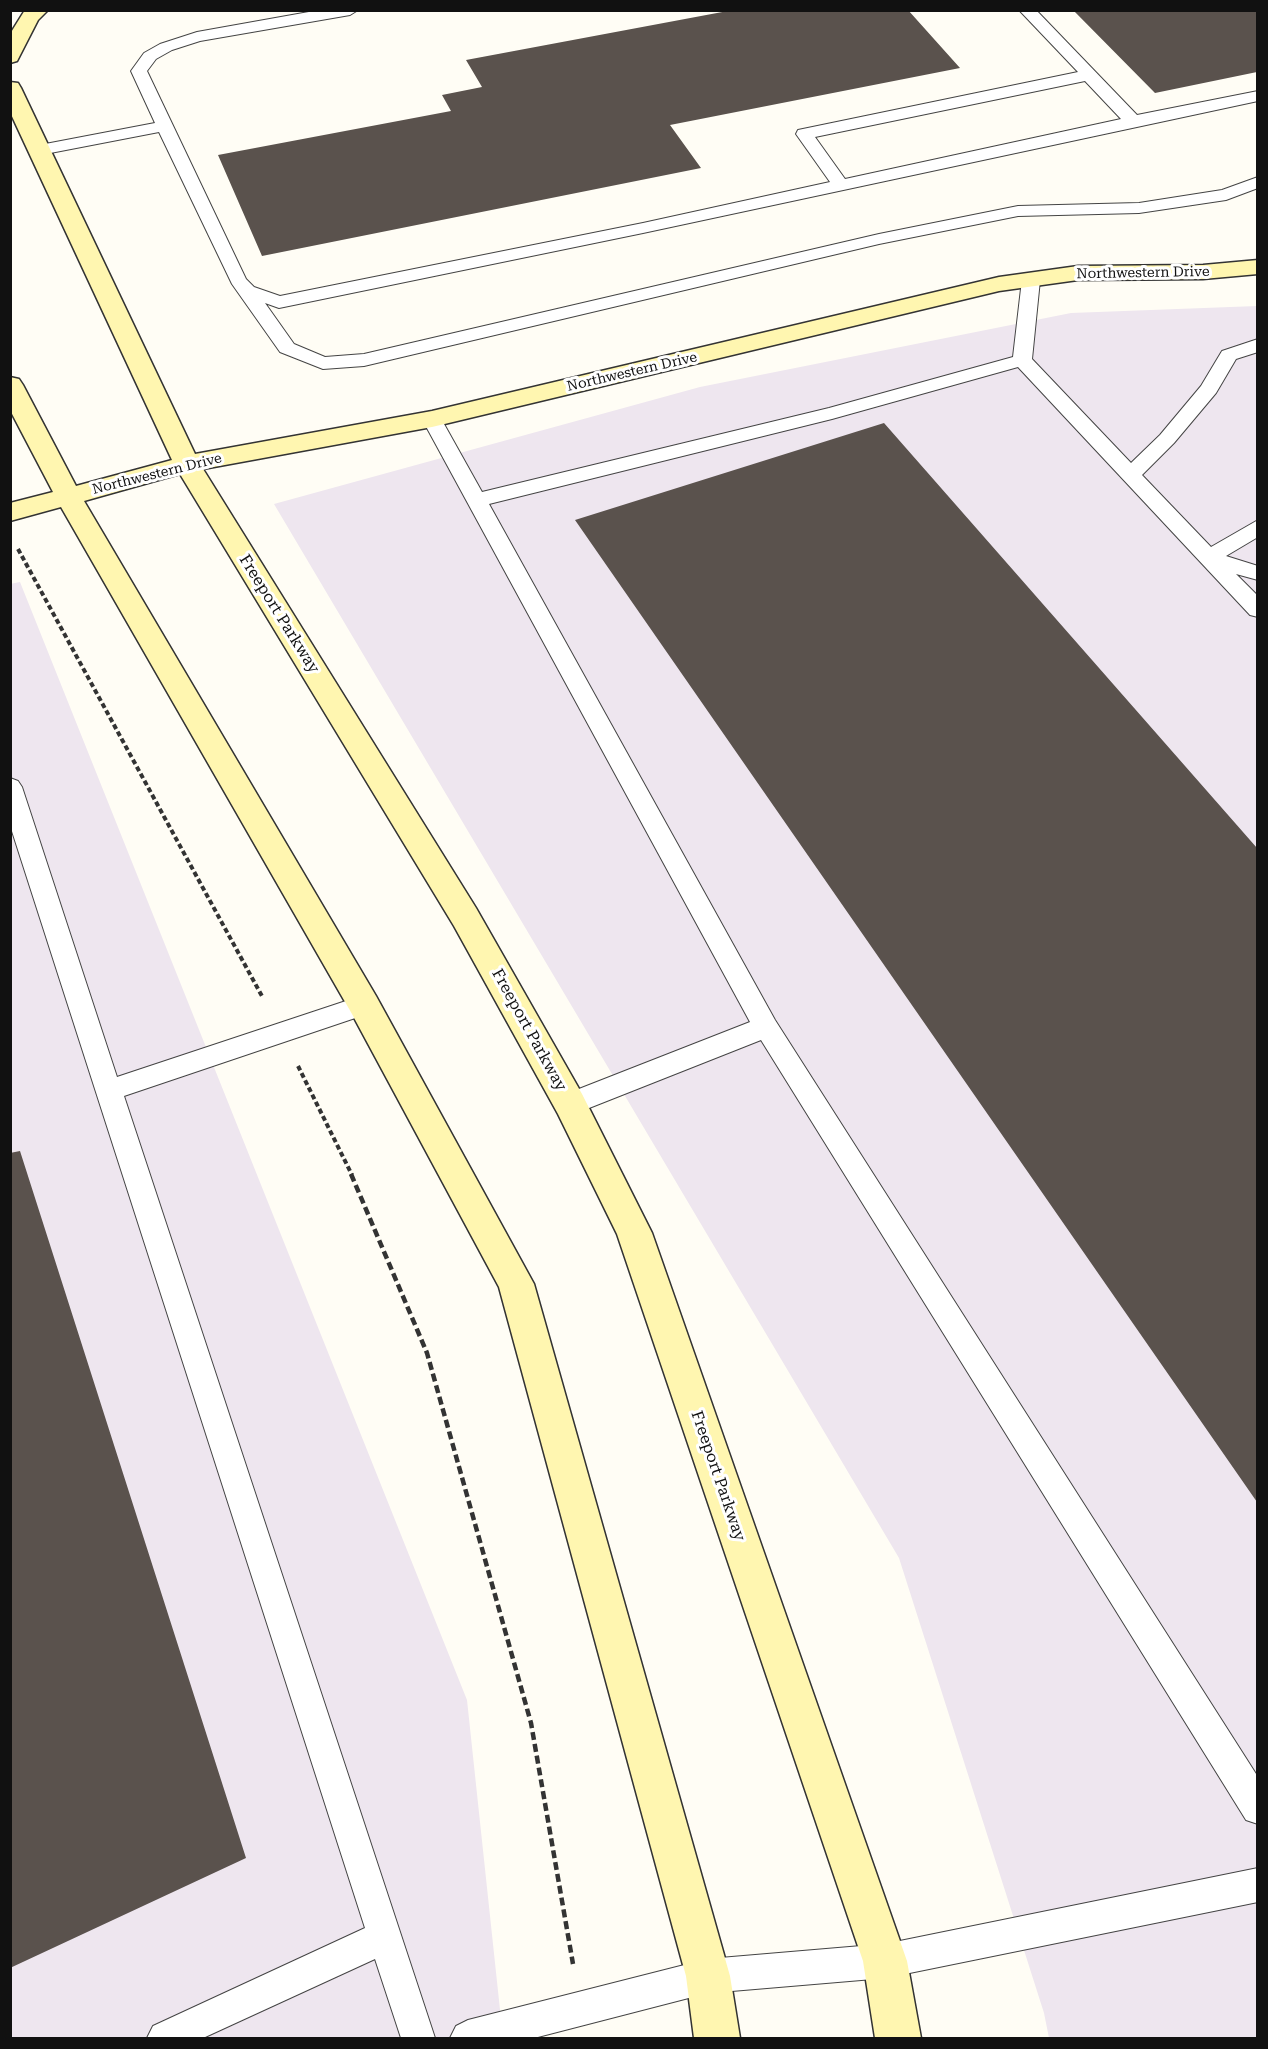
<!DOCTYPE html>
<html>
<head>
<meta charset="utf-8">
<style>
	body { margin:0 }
	#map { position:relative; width:1268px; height:2049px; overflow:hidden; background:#fffdf5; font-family:"Roboto Serif",serif }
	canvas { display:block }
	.frame { position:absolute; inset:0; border:12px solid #111; pointer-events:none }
</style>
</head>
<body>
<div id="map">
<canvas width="1268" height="2049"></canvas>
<div class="frame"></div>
</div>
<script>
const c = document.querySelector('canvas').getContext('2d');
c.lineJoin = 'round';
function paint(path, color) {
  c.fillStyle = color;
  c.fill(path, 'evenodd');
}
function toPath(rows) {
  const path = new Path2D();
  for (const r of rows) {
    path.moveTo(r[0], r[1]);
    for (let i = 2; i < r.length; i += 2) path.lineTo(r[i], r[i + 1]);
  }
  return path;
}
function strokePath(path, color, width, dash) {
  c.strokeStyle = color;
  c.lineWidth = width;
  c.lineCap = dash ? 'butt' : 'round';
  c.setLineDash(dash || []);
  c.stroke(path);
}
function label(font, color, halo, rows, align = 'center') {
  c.font = font + ' "Roboto Serif",serif';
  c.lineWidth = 6;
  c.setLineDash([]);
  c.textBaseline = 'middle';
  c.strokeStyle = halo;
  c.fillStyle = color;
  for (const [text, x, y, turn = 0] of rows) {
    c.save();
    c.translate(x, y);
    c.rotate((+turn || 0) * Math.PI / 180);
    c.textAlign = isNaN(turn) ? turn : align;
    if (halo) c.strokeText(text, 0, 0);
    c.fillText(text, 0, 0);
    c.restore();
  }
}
const industrial = toPath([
	[1257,306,1257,2038,1049,2038,1044,2013,899,1558,274,504,700,387,1071,313],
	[20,582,467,1700,503,2038,11,2038,10,584]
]);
const building = toPath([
	[733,10,908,10,960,68,670,125,701,168,262,256,218,155,451,111,442,95,482,87,466,60],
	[1073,10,1257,10,1257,72,1155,93],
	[884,423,1257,848,1257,1502,575,520],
	[20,1151,246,1858,10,1968,10,1153]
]);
const pathFar1 = toPath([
	[18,549,263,998],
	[298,1066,352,1175]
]);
const path = toPath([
	[351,1174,427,1353,531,1723,573,1964]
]);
const lane = toPath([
	[320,10,358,10,350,15,200,41,172,50,156,59,147,71,246,279,254,287,280,296,643,223,830,182,796,134,798,130,1078,72,1019,10,1036,10,1137,115,1258,91,1258,101,643,233,279,308,265,303,294,344,325,357,364,354,879,234,1018,206,1139,203,1222,190,1258,177,1258,188,1226,200,1139,213,1018,216,879,244,364,366,323,369,280,352,232,284,159,132,40,155,34,154,31,150,34,146,40,145,155,123,131,71,144,53,160,44,197,32,320,10],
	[1085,81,1121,119,845,179,815,137,1085,81],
	[1031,274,1037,276,1040,280,1032,359,1131,463,1160,435,1201,386,1222,351,1258,339,1258,352,1236,359,1216,393,1174,443,1142,475,1211,547,1258,520,1258,537,1226,556,1258,566,1258,580,1236,574,1258,596,1258,617,1250,615,1018,367,832,419,489,504,775,1020,1258,1777,1258,1824,1246,1820,761,1040,579,1112,570,1115,561,1112,557,1104,561,1096,750,1022,422,419,425,415,432,413,439,415,482,492,829,408,1013,357,1022,280,1025,276,1031,274],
	[10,778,18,781,22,787,117,1077,364,995,373,998,377,1005,373,1012,124,1096,435,2038,401,2038,375,1959,203,2038,147,2038,153,2026,365,1928,10,825,10,778],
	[1258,1868,1258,1902,885,1978,708,1993,534,2038,450,2038,456,2026,468,2020,708,1959,885,1944,1258,1868]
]);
const secondary = toPath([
	[25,10,48,10,38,20,17,61,10,63,10,34,25,10],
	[10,82,18,83,21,88,195,454,432,411,999,277,1078,266,1203,265,1258,260,1258,274,1203,279,1078,280,999,291,432,427,203,469,476,908,582,1094,652,1233,907,1961,921,2038,875,2038,863,1961,617,1234,558,1114,454,926,180,474,84,501,376,996,534,1284,730,1976,740,2038,694,2038,686,1976,499,1287,352,1014,61,507,10,521,10,503,53,492,10,410,10,377,19,379,23,385,76,486,172,460,10,112,10,82]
]);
const farStreetnames = [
	["Northwestern Drive",1143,273,-1],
	["Northwestern Drive",632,372,-13],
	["Northwestern Drive",157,474,-14]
];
const streetNames = [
	["Freeport Parkway",279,614,58],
	["Freeport Parkway",529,1030,61],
	["Freeport Parkway",718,1476,71]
];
paint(industrial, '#eee6ef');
paint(building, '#5a524d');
strokePath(lane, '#444', 2);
strokePath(secondary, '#333', 3);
strokePath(pathFar1, '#333', 4, [5, 3]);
strokePath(path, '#333', 4.5, [8, 4]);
paint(lane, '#fff');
paint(secondary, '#fff6b0');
label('14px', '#111', '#fff', farStreetnames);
label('16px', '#111', '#fff', streetNames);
</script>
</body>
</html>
